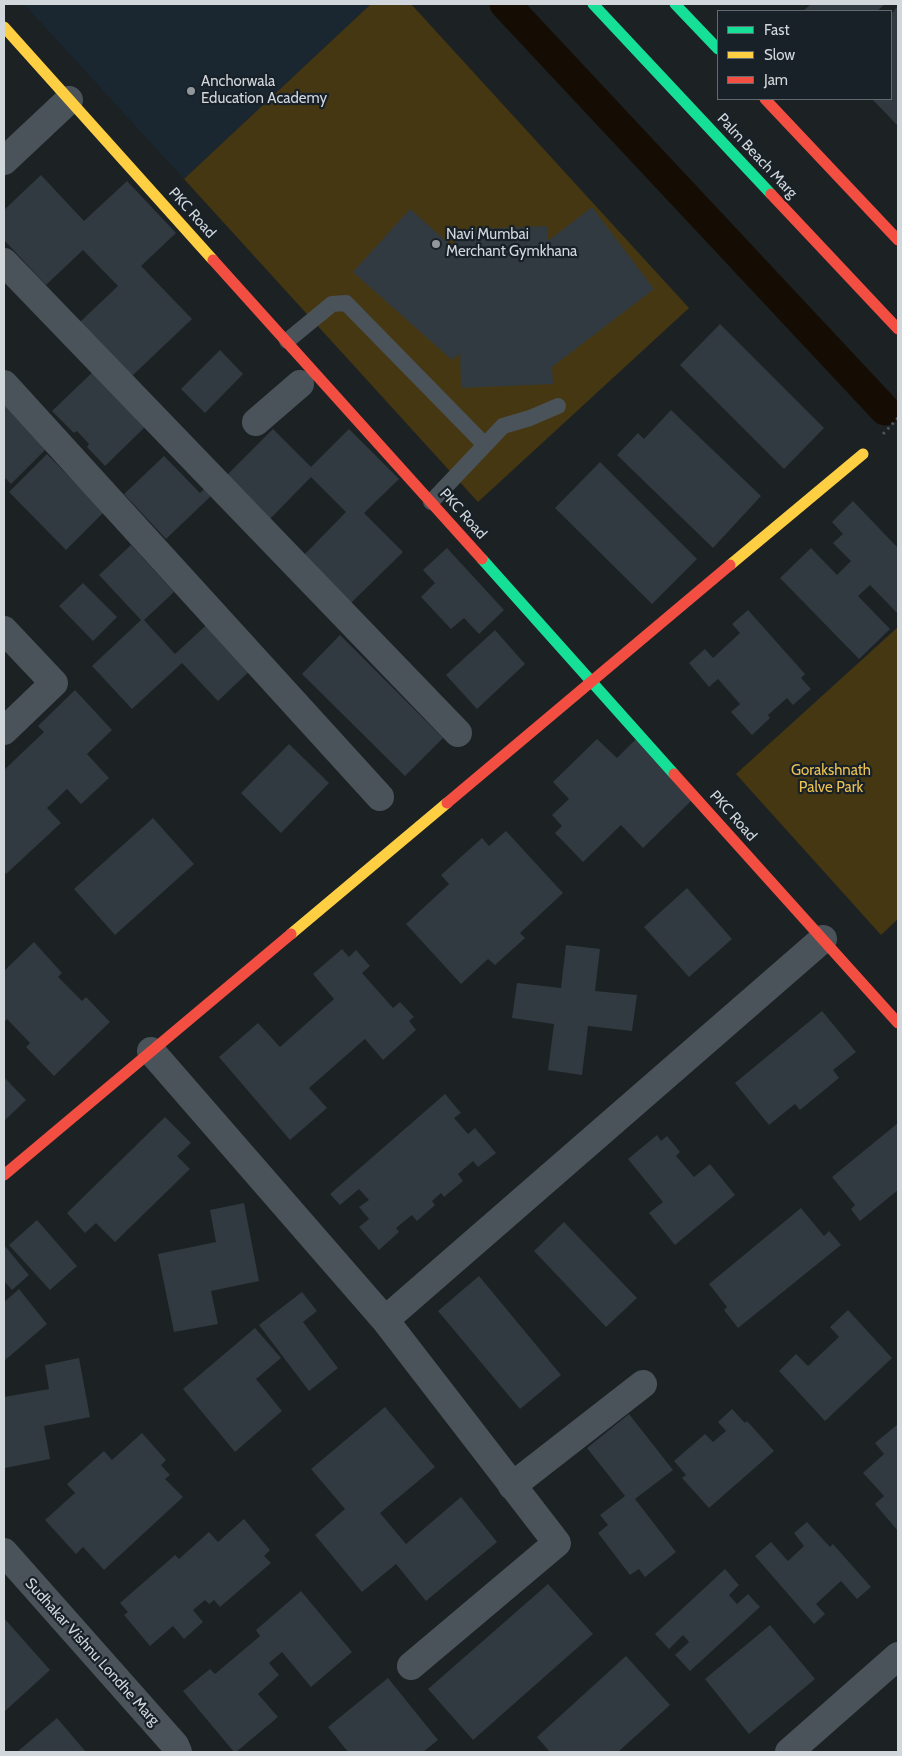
<!DOCTYPE html>
<html>
<head>
<meta charset="utf-8">
<style>
	body { margin:0 }
	#map { position:relative; width:902px; height:1756px; overflow:hidden; background:#1c2124; font-family:Cabin,sans-serif }
	canvas { display:block }
	.frame { position:absolute; inset:0; border:5px solid #d1d7db; pointer-events:none }
	.legend { position:absolute; left:717px; top:10px; width:175px; height:90px; box-sizing:border-box; background:#192128; border:1px solid #636a70; margin:0; padding:6px 9px; list-style:none; font-size:15px; color:#d1d7db }
	.legend li { display:flex; align-items:center; gap:10px; height:25px }
	.legend b { width:25px; border:1px solid #636a70 }
</style>
</head>
<body>
<div id="map">
<canvas width="902" height="1756"></canvas>
<div class="frame"></div>
<ul class="legend">
<li><b style="height:6px;background:#16e098"></b>Fast</li>
<li><b style="height:6px;background:#ffcf43"></b>Slow</li>
<li><b style="height:6px;background:#f24e42"></b>Jam</li>
</ul>
</div>
<script>
const c = document.querySelector('canvas').getContext('2d');
c.lineJoin = 'round';
function paint(path, color) {
  c.fillStyle = color;
  c.fill(path, 'evenodd');
}
function toPath(rows) {
  const path = new Path2D();
  for (const r of rows) {
    path.moveTo(r[0], r[1]);
    for (let i = 2; i < r.length; i += 2) path.lineTo(r[i], r[i + 1]);
  }
  return path;
}
function strokePath(path, color, width, dash) {
  c.strokeStyle = color;
  c.lineWidth = width;
  c.lineCap = dash ? 'butt' : 'round';
  c.setLineDash(dash || []);
  c.stroke(path);
}
function label(font, color, halo, rows, align = 'center') {
  c.font = font + ' Cabin,sans-serif';
  c.lineWidth = 4.5;
  c.setLineDash([]);
  c.textBaseline = 'middle';
  c.strokeStyle = halo;
  c.fillStyle = color;
  for (const [text, x, y, turn = 0] of rows) {
    c.save();
    c.translate(x, y);
    c.rotate((+turn || 0) * Math.PI / 180);
    c.textAlign = isNaN(turn) ? turn : align;
    if (halo) c.strokeText(text, 0, 0);
    c.fillText(text, 0, 0);
    c.restore();
  }
}
const built = toPath([
	[24,4,371,4,184,179]
]);
const green = toPath([
	[371,4,411,4,689,308,478,502,184,179],
	[898,627,898,919,881,935,736,774]
]);
const canal = toPath([
	[505,4,885,410]
]);
const building = toPath([
	[811,4,885,4,877,11,803,11],
	[898,6,898,126,872,99,891,99,891,14],
	[41,175,84,221,127,181,176,233,141,266,192,319,132,376,80,322,118,286,83,250,46,285,4,240,4,210],
	[592,207,654,289,552,367,553,384,461,388,460,353,452,360,353,272,410,209,456,250,455,230,547,226,548,241],
	[720,324,824,428,784,469,680,365],
	[220,350,243,374,205,413,181,389],
	[99,366,146,426,105,466,87,447,89,444,77,431,74,433,52,411],
	[4,401,48,447,11,484,4,477],
	[671,410,761,496,713,548,617,455,638,433,644,439],
	[273,429,311,467,349,429,399,479,364,513,403,552,351,603,303,556,346,512,311,477,269,520,225,477],
	[47,454,104,512,66,550,9,492],
	[164,456,200,493,204,489,211,496,166,539,124,494],
	[600,462,697,559,652,604,555,508],
	[853,501,898,548,898,614,870,585,858,596,890,629,859,659,780,578,811,548,837,575,851,561,833,543,843,534,832,522],
	[131,545,174,592,144,620,175,654,213,619,256,665,218,701,182,663,132,709,92,666,141,620,99,575],
	[447,548,504,610,479,634,464,618,451,629,421,597,435,583,423,570],
	[83,583,117,617,93,641,59,606],
	[748,610,805,674,801,678,811,689,793,705,787,698,768,715,770,718,752,735,731,712,740,704,718,679,709,687,689,663,705,649,713,658,740,633,732,624],
	[495,630,525,664,477,709,446,675],
	[340,635,443,738,405,776,302,674],
	[75,690,112,730,87,754,109,778,81,804,67,789,47,808,61,823,6,874,4,871,4,770,44,732,38,726],
	[597,739,617,758,636,739,693,799,643,848,621,825,583,862,555,833,562,826,552,815,569,799,553,782],
	[289,744,329,783,281,833,241,793],
	[153,818,194,864,115,935,74,889],
	[506,831,563,893,520,933,525,938,495,965,488,959,461,984,406,924,449,884,441,875,482,838,489,846],
	[687,888,732,939,689,977,644,927],
	[34,942,62,973,58,977,82,1001,86,997,110,1022,54,1076,26,1047,30,1043,7,1019,4,1022,4,971],
	[566,945,600,949,595,991,637,995,632,1031,588,1026,582,1075,548,1070,554,1024,512,1018,517,983,561,988],
	[342,949,349,957,356,950,370,966,362,973,393,1008,400,1002,414,1017,409,1021,416,1030,383,1060,365,1039,309,1088,327,1108,290,1140,219,1057,258,1023,280,1047,334,999,313,974],
	[822,1011,856,1052,833,1070,839,1078,800,1110,795,1104,769,1125,735,1083],
	[4,1077,26,1100,4,1121],
	[445,1094,461,1113,454,1118,468,1134,475,1128,496,1153,478,1167,473,1161,458,1174,463,1181,444,1197,441,1193,432,1201,435,1205,417,1221,412,1215,396,1228,399,1232,379,1250,359,1227,369,1219,359,1207,369,1200,359,1189,340,1205,330,1194],
	[165,1117,191,1143,177,1156,190,1169,115,1242,96,1223,85,1233,67,1213],
	[898,1123,898,1190,860,1221,851,1209,855,1205,832,1177],
	[657,1135,661,1141,667,1136,680,1152,676,1156,694,1177,710,1164,735,1195,675,1245,649,1213,663,1202,628,1159],
	[244,1203,259,1281,211,1291,218,1324,174,1332,158,1254,216,1242,210,1210],
	[801,1208,824,1236,829,1231,841,1245,738,1328,724,1310,727,1307,709,1284],
	[37,1220,77,1266,50,1290,9,1245],
	[564,1222,637,1298,606,1327,534,1251],
	[4,1245,29,1275,12,1290,4,1281],
	[479,1276,561,1375,520,1409,438,1311],
	[19,1289,47,1324,4,1361,4,1302],
	[302,1292,317,1311,303,1322,338,1368,309,1391,259,1325],
	[848,1310,892,1358,825,1421,779,1371,796,1354,808,1366,839,1337,830,1327],
	[255,1328,281,1358,256,1379,282,1411,235,1452,183,1389],
	[79,1358,90,1417,44,1426,50,1459,5,1468,4,1459,4,1397,49,1389,45,1365],
	[385,1407,435,1467,380,1513,406,1544,461,1497,497,1542,426,1601,396,1564,362,1592,315,1535,345,1509,311,1469],
	[732,1409,745,1423,747,1421,774,1451,709,1508,682,1478,686,1475,674,1461,705,1434,713,1442,726,1431,718,1422],
	[629,1414,673,1470,635,1499,676,1552,645,1577,639,1569,630,1575,598,1533,608,1525,600,1515,625,1496,587,1448],
	[898,1424,898,1531,875,1504,884,1496,863,1473,884,1454,875,1443],
	[142,1433,166,1460,161,1465,170,1475,165,1479,183,1497,104,1570,83,1547,76,1554,45,1520,75,1493,67,1484,104,1451,112,1460],
	[244,1519,270,1550,264,1556,271,1563,220,1607,214,1600,209,1604,205,1600,193,1610,203,1622,184,1639,173,1626,150,1646,124,1615,128,1612,120,1603,175,1555,179,1559,209,1532,218,1542],
	[807,1522,830,1547,833,1544,871,1587,857,1599,841,1581,816,1604,825,1614,814,1624,755,1556,771,1542,788,1561,804,1546,794,1533],
	[725,1569,739,1585,729,1595,737,1604,748,1594,760,1607,690,1671,675,1655,689,1642,683,1635,669,1649,655,1634],
	[548,1584,593,1634,473,1740,428,1689],
	[301,1591,352,1652,311,1687,282,1652,269,1663,279,1675,258,1694,278,1717,236,1752,234,1752,183,1691,210,1669,215,1674,260,1636,256,1630],
	[4,1618,50,1670,4,1712],
	[770,1625,815,1679,749,1734,705,1679],
	[626,1656,670,1705,618,1752,550,1752,537,1737],
	[388,1678,438,1740,423,1752,348,1752,328,1727],
	[57,1718,86,1752,17,1752]
]);
const path = toPath([
	[883,434,898,418]
]);
const lane = toPath([
	[287,341,332,304,346,303,485,445],
	[431,502,503,426,530,418,558,406]
]);
const street = toPath([
	[4,161,69,100],
	[4,262,458,733],
	[4,384,380,797],
	[256,422,300,384],
	[4,630,54,683,4,731],
	[151,1051,385,1320,557,1543,411,1666],
	[385,1320,823,939],
	[512,1486,643,1384],
	[4,1552,175,1745,178,1752],
	[789,1752,898,1656]
]);
const fast = toPath([
	[593,4,771,194],
	[675,4,718,49],
	[482,559,674,774]
]);
const slow = toPath([
	[4,27,213,260],
	[730,565,863,454],
	[291,934,447,803]
]);
const jam = toPath([
	[765,99,898,240],
	[771,194,898,329],
	[213,260,482,559],
	[674,774,898,1023],
	[447,803,730,565],
	[4,1175,291,934]
]);
const markers = [
	[191,91,5,"#92979b"],
	[436,244,5,"#92979b"]
];
const poiNames = [
	["Anchorwala",201,82],
	["Education Academy",201,99],
	["Navi Mumbai",446,235],
	["Merchant Gymkhana",446,252]
];
const streetNames = [
	["Palm Beach Marg",757,156,47],
	["PKC Road",192,213,48],
	["PKC Road",463,514,48],
	["PKC Road",733,816,48],
	["Sudhakar Vishnu Londhe Marg",92,1652,48]
];
const parkNames = [
	["Gorakshnath",831,771],
	["Palve Park",831,788]
];
paint(built, '#1a2731');
paint(green, '#453712');
strokePath(canal, '#150d03', 31);
paint(building, '#313a40');
strokePath(path, '#4d5459', 3, [2.5, 4]);
strokePath(lane, '#4b535a', 16);
strokePath(street, '#4b535a', 28);
strokePath(fast, '#16e098', 11);
strokePath(slow, '#ffcf43', 11);
strokePath(jam, '#f24e42', 11);
for (const [x, y, r, color] of markers) {
  const dot = new Path2D();
  dot.arc(x, y, r, 0, 2 * Math.PI);
  c.fillStyle = color;
  c.fill(dot);
  strokePath(dot, '#192128', 2);
}
label('15px', '#d1d7db', '#192128', poiNames, 'left');
label('15px', '#d1d7db', '#192128', streetNames);
label('15px', '#ebc152', '#192128', parkNames);
</script>
</body>
</html>
